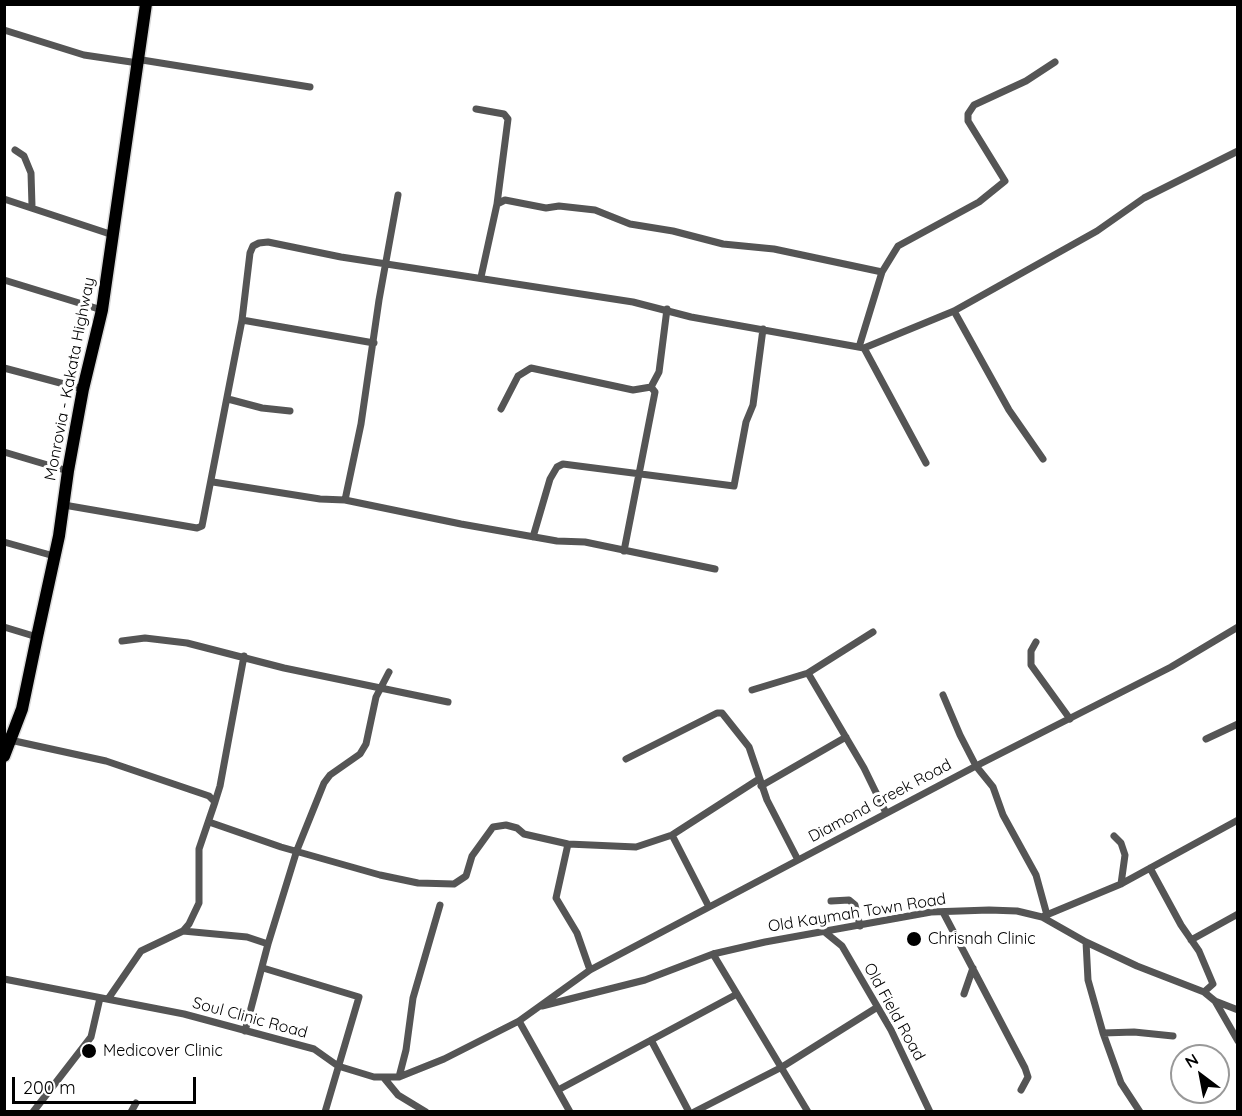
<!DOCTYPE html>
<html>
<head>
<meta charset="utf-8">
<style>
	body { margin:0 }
	#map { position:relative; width:1242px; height:1116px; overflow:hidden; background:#fff; font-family:Quicksand,sans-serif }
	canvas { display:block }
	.frame { position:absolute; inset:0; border:6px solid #000; pointer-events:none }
	.north { position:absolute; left:1170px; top:1044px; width:60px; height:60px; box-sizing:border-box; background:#fff; border:2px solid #999; border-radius:50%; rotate:328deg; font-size:16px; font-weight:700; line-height:24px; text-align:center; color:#000 }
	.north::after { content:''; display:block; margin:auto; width:21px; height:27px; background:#000; clip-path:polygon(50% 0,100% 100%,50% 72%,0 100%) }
	.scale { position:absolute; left:12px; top:1077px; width:184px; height:27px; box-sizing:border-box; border:3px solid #000; border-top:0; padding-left:8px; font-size:18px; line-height:21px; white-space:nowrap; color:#000; -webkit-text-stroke:4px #fff; paint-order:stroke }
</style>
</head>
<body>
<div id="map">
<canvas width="1242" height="1116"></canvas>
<div class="frame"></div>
<div class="north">N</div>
<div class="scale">200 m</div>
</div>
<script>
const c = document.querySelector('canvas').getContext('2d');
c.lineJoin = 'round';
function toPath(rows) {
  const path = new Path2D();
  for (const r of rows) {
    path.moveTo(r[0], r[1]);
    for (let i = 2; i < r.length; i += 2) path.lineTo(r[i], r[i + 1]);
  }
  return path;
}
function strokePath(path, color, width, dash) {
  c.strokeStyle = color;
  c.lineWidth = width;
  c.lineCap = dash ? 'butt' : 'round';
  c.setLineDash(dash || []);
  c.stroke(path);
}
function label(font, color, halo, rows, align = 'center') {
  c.font = font + ' Quicksand,sans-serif';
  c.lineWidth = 6;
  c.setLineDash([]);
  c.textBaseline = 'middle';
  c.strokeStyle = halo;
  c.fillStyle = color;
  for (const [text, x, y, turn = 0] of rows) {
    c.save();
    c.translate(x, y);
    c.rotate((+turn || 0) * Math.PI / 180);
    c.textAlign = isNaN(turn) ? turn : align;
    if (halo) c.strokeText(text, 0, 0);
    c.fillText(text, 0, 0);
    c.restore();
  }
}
const minor = toPath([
	[4,30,84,55,138,63,142,60,310,87],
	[476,109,504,114,508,119,497,204],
	[15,150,24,156,31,173,32,206],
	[4,199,113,235],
	[481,277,497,204,505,200,546,208,559,206,595,210,630,224,673,231,723,244,774,249,882,272],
	[4,280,102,310],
	[954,311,1009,410,1043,459],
	[242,320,374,343],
	[859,347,882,272,898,246,979,202,1005,181,968,121,968,114,974,105,1026,81,1055,62],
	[864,348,926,463],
	[4,368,83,389],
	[228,399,262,408,290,411],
	[501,409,518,376,531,368,633,390,651,387,659,372,667,309],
	[4,452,68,471],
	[213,482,320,499,345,500,461,524,557,541,585,542,715,569],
	[345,500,361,424,379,300,398,195],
	[64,505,197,528,202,526,242,320,250,253,253,246,259,243,268,242,341,257,633,302,691,317,864,348,954,311,1097,231,1144,198,1238,151],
	[533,537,550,479,557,467,563,464,734,486,746,422,753,405,763,329],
	[4,542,54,556],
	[624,551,655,392,651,387],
	[4,627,37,637],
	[122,641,145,638,187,643,284,668,448,702],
	[1036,642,1031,651,1031,665,1070,719],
	[808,673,873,632],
	[752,690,808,673,864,768,886,813],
	[943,695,960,735,976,766,993,787,1003,815,1036,875,1047,915],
	[4,736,10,740,106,761,209,796,215,802,199,849,199,903,189,924,183,931,141,951,108,999],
	[1206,739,1238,724],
	[626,759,717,713,722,713,749,747,767,800,798,860],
	[761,786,846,737],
	[215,802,220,786,244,656],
	[209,822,281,847,380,875,418,883,454,884,466,876,472,856,493,827,506,825,517,828,524,834,568,844,636,847,672,835,759,779],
	[672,835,709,907],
	[1114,836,1121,843,1125,855,1121,884],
	[568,844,556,898,577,933,590,970],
	[1150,868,1181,925,1199,951,1213,984,1204,992],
	[831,901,849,900,855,905,860,926],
	[943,912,1025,1068,1028,1077,1021,1090],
	[1044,916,1121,884,1238,820],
	[183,931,247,937,268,944,245,1031],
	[826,933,842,946,891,1030,930,1112],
	[1191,940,1238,914],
	[1086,942,1088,980,1103,1033,1121,1083,1140,1112],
	[268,944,297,850,324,783,330,775,360,754,366,744,376,697,389,672],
	[713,954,808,1112],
	[263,968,359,997,325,1112],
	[4,979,184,1014,314,1049,338,1066,374,1077,399,1077,444,1059,519,1021,590,970,976,766,1171,667,1238,627],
	[964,994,973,968],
	[1215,1001,1238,1041],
	[542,1006,645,980,713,954,765,942,931,912,989,910,1017,911,1042,917,1086,942,1137,966,1204,992,1215,1001,1238,1010],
	[519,1021,570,1112],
	[1103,1033,1134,1032,1173,1036],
	[651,1040,689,1112],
	[399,1077,406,1050,413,998,440,905],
	[384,1078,398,1095,426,1112],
	[558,1090,737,994],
	[33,1112,91,1037,100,998],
	[131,1112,136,1103],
	[694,1112,782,1067,876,1008]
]);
const trunk = toPath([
	[4,756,22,709,37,637,59,536,68,471,83,389,102,310,146,4]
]);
const markers = [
	[914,939,8,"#000"],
	[89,1051,8,"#000"]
];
const streetNames = [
	["Monrovia - Kakata Highway",70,379,-79],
	["Diamond Creek Road",880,801,-28],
	["Old Kaymah Town Road",857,913,-9],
	["Old Field Road",894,1012,61],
	["Soul Clinic Road",250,1018,15]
];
const poiNames = [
	["Chrisnah Clinic",928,939],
	["Medicover Clinic",103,1051]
];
strokePath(trunk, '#dbdbdb', 15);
strokePath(minor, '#555', 7);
strokePath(trunk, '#000', 12);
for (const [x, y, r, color] of markers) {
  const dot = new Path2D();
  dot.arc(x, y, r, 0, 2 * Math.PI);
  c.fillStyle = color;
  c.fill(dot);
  strokePath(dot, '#fff', 2);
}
label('16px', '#000', '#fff', streetNames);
label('16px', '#000', '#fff', poiNames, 'left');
</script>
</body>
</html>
